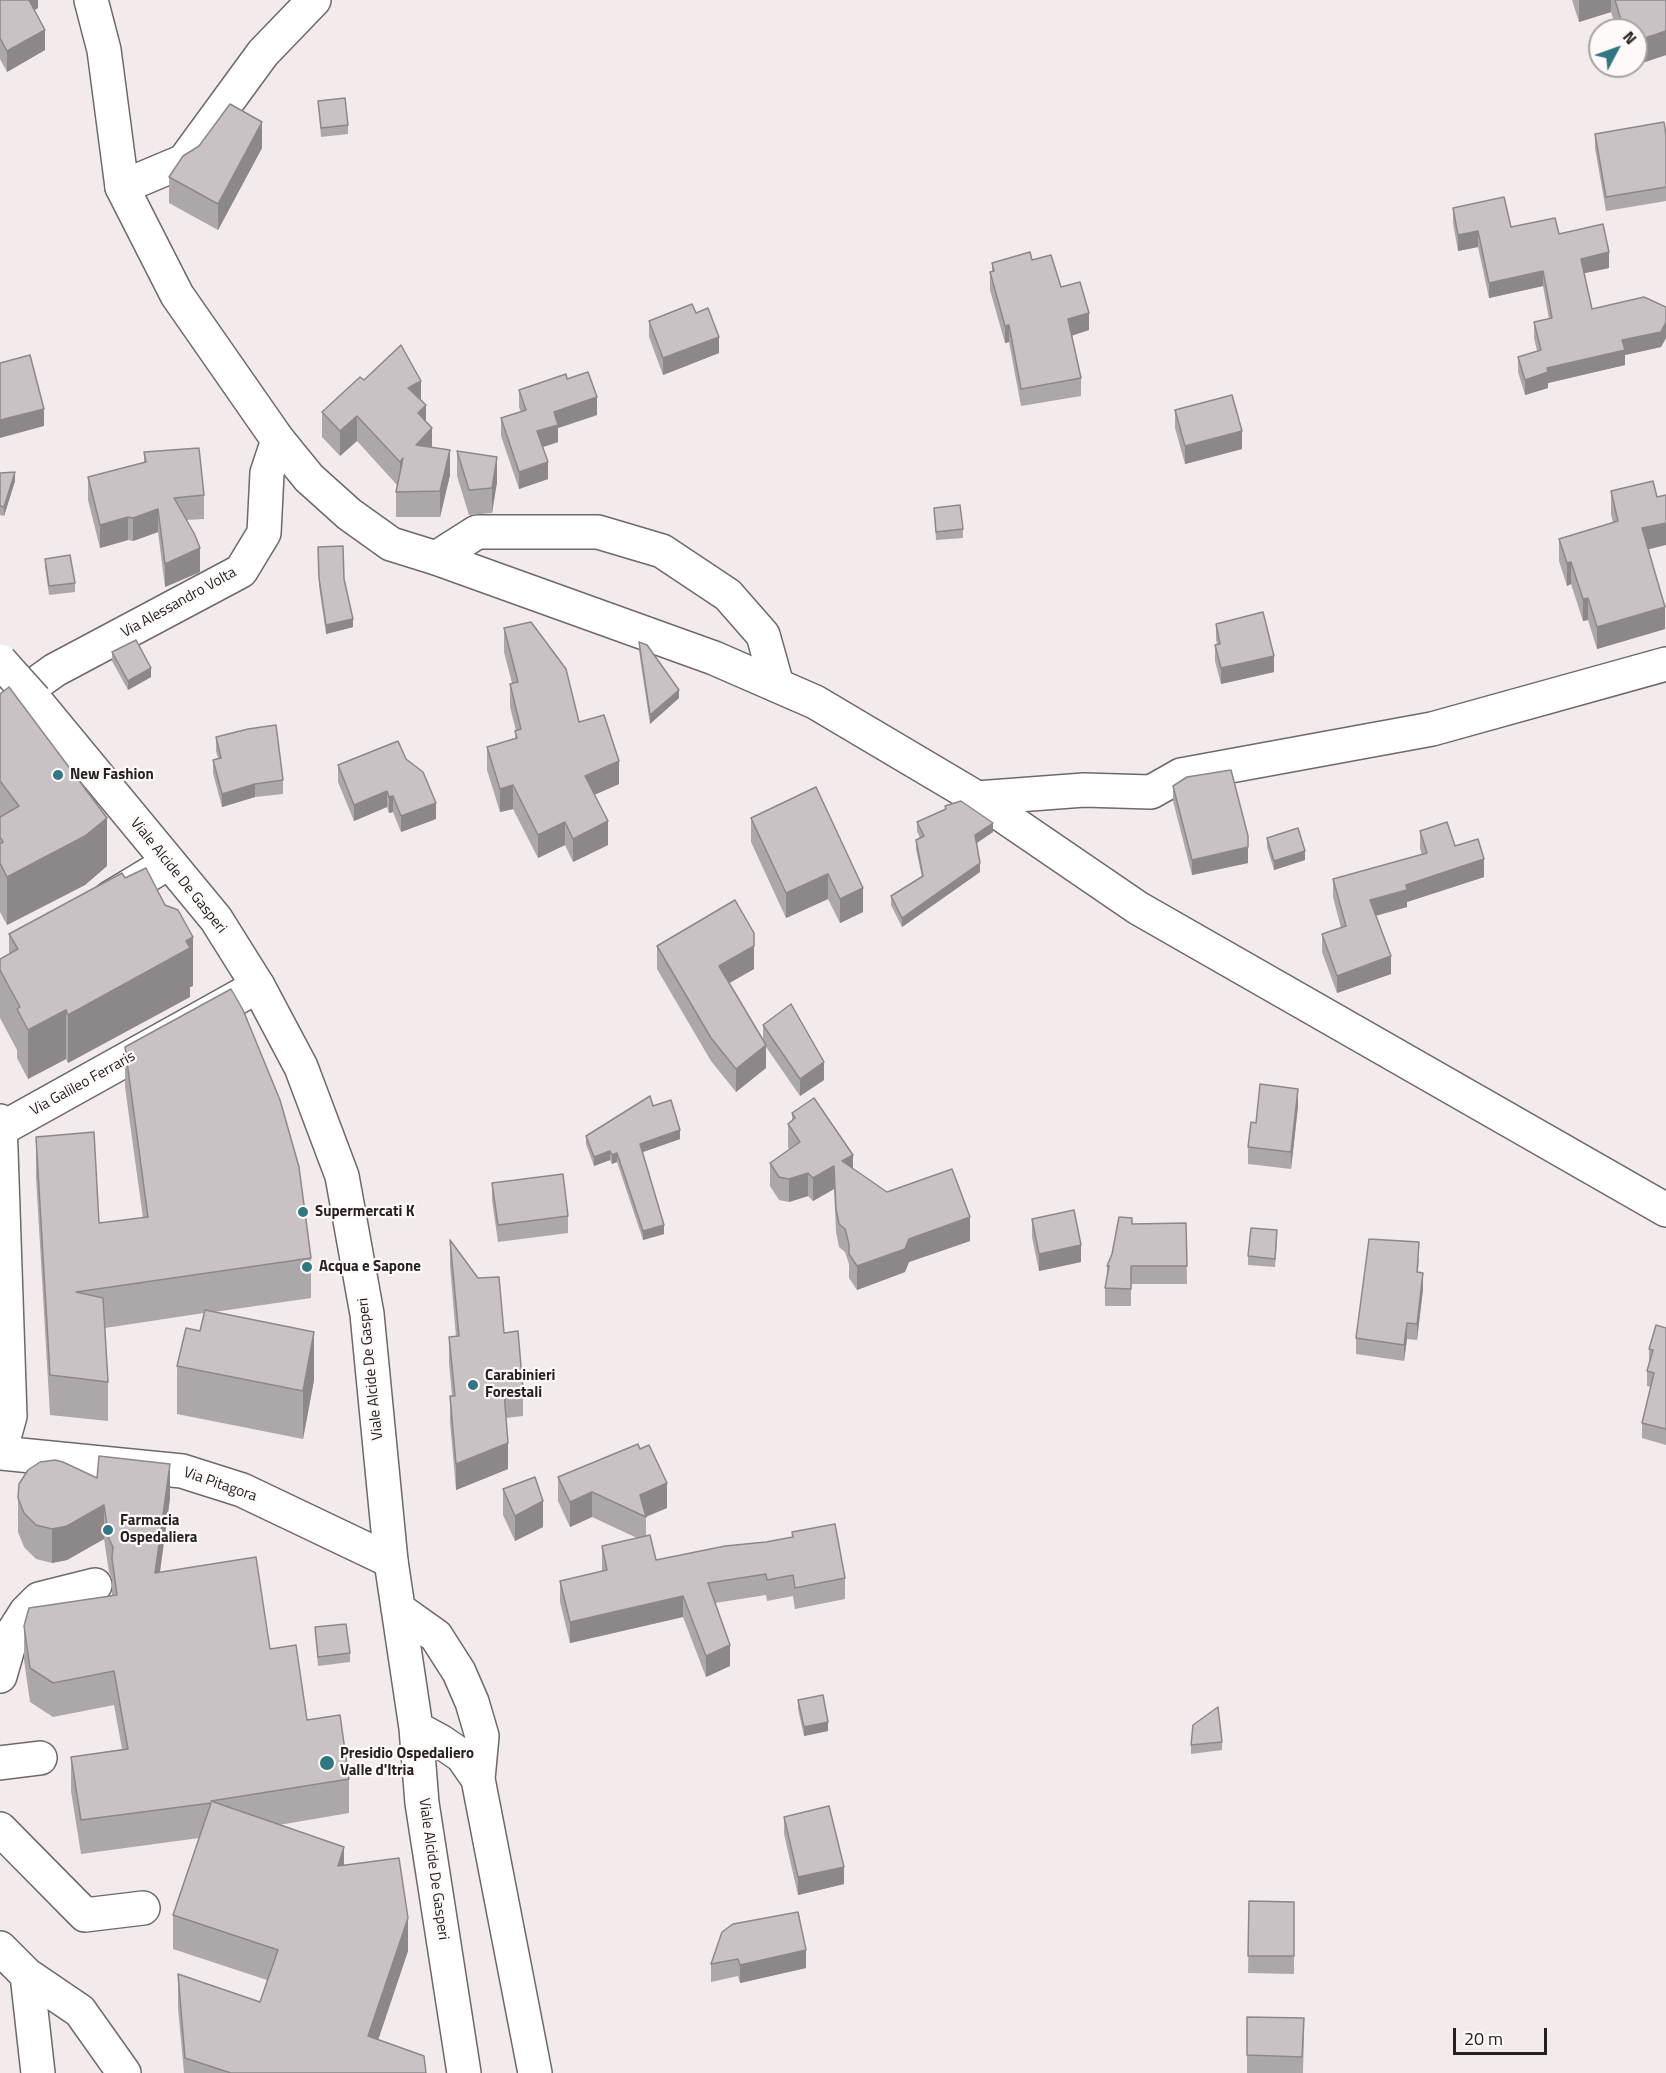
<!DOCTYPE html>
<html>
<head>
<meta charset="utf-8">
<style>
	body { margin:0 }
	#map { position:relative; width:1666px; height:2073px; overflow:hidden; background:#f3ebeb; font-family:"Titillium Web",sans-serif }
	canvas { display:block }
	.north { position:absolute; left:1588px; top:18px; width:60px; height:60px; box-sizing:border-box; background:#fff9f8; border:2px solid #a7a3a2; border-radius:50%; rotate:49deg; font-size:16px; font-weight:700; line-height:24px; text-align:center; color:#242121 }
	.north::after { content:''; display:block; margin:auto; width:21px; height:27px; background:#307683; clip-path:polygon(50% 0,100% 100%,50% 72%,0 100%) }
	.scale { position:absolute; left:1453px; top:2028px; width:94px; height:27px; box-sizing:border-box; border:3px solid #242121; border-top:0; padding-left:8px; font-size:18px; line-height:21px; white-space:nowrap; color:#242121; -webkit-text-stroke:4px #fff9f8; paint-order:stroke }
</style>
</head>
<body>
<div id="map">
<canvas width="1666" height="2073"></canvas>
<div class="north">N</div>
<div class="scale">20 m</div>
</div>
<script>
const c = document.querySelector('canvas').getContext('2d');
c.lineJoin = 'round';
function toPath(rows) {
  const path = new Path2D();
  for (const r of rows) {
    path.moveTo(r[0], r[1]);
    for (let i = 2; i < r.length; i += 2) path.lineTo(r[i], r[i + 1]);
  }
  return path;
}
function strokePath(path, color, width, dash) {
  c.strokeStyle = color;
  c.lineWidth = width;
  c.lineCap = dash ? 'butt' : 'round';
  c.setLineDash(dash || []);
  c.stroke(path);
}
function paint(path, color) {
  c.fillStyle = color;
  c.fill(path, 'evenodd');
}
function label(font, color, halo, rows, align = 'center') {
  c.font = font + ' "Titillium Web",sans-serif';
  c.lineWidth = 4.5;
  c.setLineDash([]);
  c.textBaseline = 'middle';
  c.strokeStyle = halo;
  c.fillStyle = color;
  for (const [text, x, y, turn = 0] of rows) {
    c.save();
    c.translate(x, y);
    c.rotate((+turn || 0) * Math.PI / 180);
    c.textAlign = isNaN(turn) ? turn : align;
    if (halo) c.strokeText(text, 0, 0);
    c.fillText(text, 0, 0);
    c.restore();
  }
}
const minor = toPath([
	[122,187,184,161,263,53,314,0],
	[436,558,477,532,598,532,662,551,728,595,763,635,777,685],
	[0,709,55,670,241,571,264,533,267,473,278,440],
	[977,798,1084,790,1151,792,1181,775,1432,729,1666,664],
	[110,898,168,863],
	[0,1121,10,1416,0,1452],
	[1,1129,258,986],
	[0,1453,182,1471,242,1490,391,1561],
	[0,1676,12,1634,26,1612,39,1599,95,1585],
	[0,1763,40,1758],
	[0,1829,85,1915,143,1908],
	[0,1948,27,1975,80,2011,124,2073],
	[27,1975,38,2073]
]);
const major = toPath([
	[91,0,104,50,122,187,177,295,278,440,309,478,349,514,391,544,436,558,714,658,815,702,977,798,1138,908,1666,1210],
	[35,700,216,919,258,986,301,1067,342,1176,367,1314,391,1561,416,1728,422,1803,464,2073],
	[398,1609,436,1636,459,1672,472,1702,482,1736,478,1779,535,2073],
	[416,1728,440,1741,462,1756,478,1779]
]);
const majorBridge = toPath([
	[0,661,35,700]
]);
const wall = toPath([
	[0,0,38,0,38,8,34,10,45,50,7,72,0,59],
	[1572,0,1666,0,1666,55,1636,65,1636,30,1617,30,1611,12,1579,22],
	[318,101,348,125,348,134,321,137],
	[1595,134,1666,136,1666,201,1606,211,1595,148],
	[262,148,218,230,169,203,169,177],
	[1453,208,1511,227,1559,234,1609,268,1584,273,1592,309,1666,307,1666,338,1661,347,1625,355,1625,365,1548,383,1548,388,1525,395,1518,372,1518,357,1537,351,1534,338,1534,322,1549,319,1543,286,1489,298,1478,247,1458,251,1453,223],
	[1032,260,1061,287,1089,330,1072,335,1081,378,1081,396,1021,406,1009,342,1005,343,990,290,990,272,992,272,992,263],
	[696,313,719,353,663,375,649,337,649,321],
	[567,379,597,415,558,428,558,442,543,447,548,479,519,489,501,436,501,418,521,412,519,407,519,390],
	[364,380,421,400,432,447,450,475,440,517,396,517,396,492,397,485,357,441,340,456,322,437,322,412],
	[1175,410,1242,449,1185,464,1175,428],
	[457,451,497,482,492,513,469,515,457,476],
	[144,452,204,495,204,519,186,520,200,572,165,587,158,532,133,541,128,540,100,548,88,500,88,477,144,462],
	[0,473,15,481,4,516,0,515],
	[1611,491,1648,549,1665,629,1597,649,1588,620,1583,621,1571,584,1567,586,1559,561,1559,539,1613,523,1611,514],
	[934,508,963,529,963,538,936,540],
	[318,547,344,579,353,627,326,634,319,586],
	[45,559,75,583,75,592,49,595,45,567],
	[1216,624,1274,672,1221,684,1215,661,1215,645,1217,645,1216,639],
	[504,628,579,722,619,784,594,795,608,845,573,862,565,845,538,858,513,809,500,812,487,770,487,747,515,739,516,731,510,707,510,684,512,683,504,652],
	[639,642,679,698,650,724,639,651],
	[112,652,151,677,128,690,112,661],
	[0,694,107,866,85,885,7,925,0,912],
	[216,737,283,780,283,794,255,797,222,807,213,773,213,760,218,758,216,751],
	[406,759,436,819,401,832,393,812,389,813,387,807,354,821,338,782,338,765],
	[1173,786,1248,863,1192,875,1173,801],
	[816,787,863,912,840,923,828,899,786,918,751,842,751,818],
	[945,806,993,832,977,843,980,872,902,927,891,905,891,896,922,877,916,849,916,840,920,838,917,831,917,822,945,810],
	[1420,831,1455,846,1484,877,1407,902,1407,907,1376,916,1391,974,1337,993,1322,952,1322,934,1341,928,1333,897,1333,879,1422,855,1420,848],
	[1267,838,1305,860,1274,870,1267,847],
	[9,934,193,986,190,987,190,997,68,1063,66,1059,28,1079,17,1058,17,1050,0,1018,0,959,9,954],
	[657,946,754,969,729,983,763,1040,763,1025,824,1080,800,1096,766,1047,766,1068,736,1092,711,1061,657,969],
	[125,1047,311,1258,311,1298,214,1312,314,1380,303,1439,177,1414,177,1366,200,1331,204,1313,105,1328,108,1382,108,1421,50,1415,36,1177,36,1137,99,1223,143,1218,125,1087],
	[653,1106,680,1139,643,1152,664,1234,643,1240,617,1162,612,1164,610,1160,594,1166,586,1144,586,1136],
	[1298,1106,1291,1169,1248,1164,1248,1147,1256,1123],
	[792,1113,853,1169,887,1192,970,1241,909,1262,905,1272,857,1290,849,1278,849,1264,845,1252,839,1247,836,1232,834,1189,813,1201,808,1196,789,1202,779,1200,770,1186,770,1163,789,1149,788,1147,788,1124,792,1121],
	[492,1183,568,1216,568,1233,498,1242,492,1200],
	[1032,1219,1081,1262,1039,1271,1032,1237],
	[1186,1223,1187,1284,1131,1284,1131,1306,1105,1306,1105,1288,1107,1279,1107,1266,1132,1224],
	[1277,1239,1275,1267,1248,1265,1248,1256],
	[450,1240,504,1333,523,1390,523,1416,506,1418,508,1469,456,1490,450,1422,450,1396,452,1396,449,1363,449,1337,456,1337,450,1266],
	[1419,1258,1418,1273,1423,1289,1417,1340,1407,1339,1404,1361,1356,1354,1356,1338],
	[1666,1328,1666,1445,1642,1438,1642,1423,1651,1387,1647,1386,1647,1371,1649,1363,1649,1349],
	[558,1477,667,1508,646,1517,646,1536,656,1560,766,1542,792,1537,792,1532,845,1578,845,1599,795,1609,793,1596,767,1601,766,1595,715,1603,730,1666,706,1677,683,1617,570,1643,560,1602,560,1581,602,1571,602,1546,637,1538,592,1517,570,1527,558,1501],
	[97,1478,170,1498,160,1572,270,1649,307,1720,349,1779,349,1813,279,1825,344,1865,408,1951,378,2040,426,2073,184,2073,178,2008,178,1974,260,2002,267,1980,173,1949,173,1915,199,1838,81,1854,71,1791,71,1757,122,1749,114,1705,53,1717,30,1702,24,1660,24,1626,112,1595,112,1578,109,1572,104,1539,67,1560,52,1563,36,1559,24,1547,18,1532,18,1498],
	[503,1489,543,1527,515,1541,503,1515],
	[315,1627,350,1653,350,1662,318,1666],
	[798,1700,828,1731,804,1736,798,1709],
	[1222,1742,1222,1750,1191,1754,1191,1745],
	[784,1817,844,1884,798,1895,784,1834],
	[1249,1901,1294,1902,1294,1974,1248,1973],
	[722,1932,806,1968,740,1983,738,1976,711,1982,711,1964],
	[1247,2017,1304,2036,1303,2073,1247,2073]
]);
const shadedWall = toPath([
	[26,0,38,0,38,8,26,15],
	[1579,0,1611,0,1611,12,1579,22],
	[45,30,45,50,7,72,7,51],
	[1666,31,1666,55,1636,65,1636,41],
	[262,122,262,148,218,230,218,204],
	[1478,231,1478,247,1458,251,1458,235],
	[1609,252,1609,268,1581,274,1581,259],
	[1543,271,1543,286,1489,298,1489,283],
	[1089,313,1089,330,1068,337,1068,319],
	[1666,322,1666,338,1661,347,1625,355,1625,365,1548,383,1548,388,1525,395,1525,380,1547,368,1622,340],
	[1009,325,1009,342,1005,343,1005,326],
	[719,337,719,353,663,375,663,358],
	[421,381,421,406,408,388],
	[597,397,597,415,558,428,558,442,537,449,537,431,554,412],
	[426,405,426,431,418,413],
	[44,409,44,426,0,438,0,420],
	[357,416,357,441,340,456,340,431],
	[432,428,432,453,416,445],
	[1242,431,1242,449,1185,464,1185,446],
	[450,450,450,475,440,517,440,491],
	[497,457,497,482,492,513,492,488],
	[403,458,400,488,400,462],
	[548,462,548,479,519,489,519,472],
	[15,472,15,481,4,516,4,507],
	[158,509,158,532,133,541,133,518],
	[128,517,128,540,100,548,100,525],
	[1666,523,1666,545,1642,551,1642,528],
	[200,548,200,572,165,587,165,564],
	[1571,562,1571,584,1567,586,1567,563],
	[1588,598,1588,620,1583,621,1583,599],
	[1665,607,1665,629,1597,649,1597,627],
	[353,619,353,627,326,634,326,625],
	[1274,656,1274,672,1221,684,1221,668],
	[151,668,151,677,128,690,128,681],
	[679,690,679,698,650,724,650,715],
	[619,761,619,784,585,799,585,776],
	[255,784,255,797,222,807,222,794],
	[513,785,513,809,500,812,500,789],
	[387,791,387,807,354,821,354,805],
	[393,796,393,812,389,813,389,797],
	[436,803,436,819,401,832,401,816],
	[107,818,107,866,85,885,7,925,7,877],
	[608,821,608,845,573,862,573,839],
	[565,822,565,845,538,858,538,835],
	[993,823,993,832,975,844,975,835],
	[1248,847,1248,863,1192,875,1192,860],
	[1305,851,1305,860,1274,870,1274,861],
	[1484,859,1484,877,1407,902,1407,907,1370,917,1370,900,1406,885],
	[980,863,980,872,902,927,902,918],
	[828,874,828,899,786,918,786,893],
	[863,888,863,912,840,923,840,899],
	[193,937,193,986,190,987,190,997,68,1063,68,1015],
	[754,946,754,969,719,989,719,966],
	[1391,956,1391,974,1337,993,1337,976],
	[66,1010,66,1059,28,1079,28,1030],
	[766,1045,766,1068,736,1092,736,1069],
	[824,1062,824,1080,800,1096,800,1079],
	[1298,1089,1298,1106,1291,1169,1291,1152],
	[680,1130,680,1139,640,1153,640,1144],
	[610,1151,610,1160,594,1166,594,1157],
	[617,1153,617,1162,612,1164,612,1155],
	[853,1155,853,1178,842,1161],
	[834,1166,834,1189,813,1201,813,1178],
	[808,1173,808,1196,789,1202,789,1179],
	[970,1217,970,1241,909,1262,905,1272,857,1290,857,1266,909,1239],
	[664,1225,664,1234,643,1240,643,1231],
	[1081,1245,1081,1262,1039,1271,1039,1254],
	[1423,1273,1423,1289,1417,1340,1417,1324],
	[1407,1323,1407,1339,1404,1361,1404,1345],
	[314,1332,314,1380,303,1439,303,1391],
	[508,1443,508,1469,456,1490,456,1464],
	[170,1464,170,1498,155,1607,155,1573],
	[667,1483,667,1508,645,1517,640,1495],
	[592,1492,592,1517,570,1527,570,1502],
	[543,1501,543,1527,515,1541,515,1516],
	[104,1505,104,1539,67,1560,52,1563,52,1529],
	[683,1596,683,1617,570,1643,570,1622],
	[730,1645,730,1666,706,1677,706,1656],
	[828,1722,828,1731,804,1736,804,1727],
	[344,1847,344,1881,338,1866],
	[844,1867,844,1884,798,1895,798,1877],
	[408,1918,408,1951,368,2070,368,2036],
	[806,1950,806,1968,740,1983,740,1965]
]);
const building = toPath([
	[0,0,29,0,45,30,7,51,0,38,0,0],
	[1615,0,1666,0,1666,31,1636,41,1636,30,1624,30,1615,0],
	[345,98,348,125,321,128,318,101,345,98],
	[230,104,262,122,218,204,169,177,183,156,199,146,230,104],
	[1664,122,1666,136,1666,187,1606,197,1595,134,1664,122],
	[1504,197,1511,227,1555,218,1559,234,1603,224,1609,252,1581,259,1592,309,1644,297,1666,307,1666,322,1661,332,1622,340,1625,350,1547,368,1548,372,1525,380,1518,357,1541,350,1534,322,1552,318,1543,271,1489,283,1478,231,1458,235,1453,208,1504,197],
	[1030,252,1032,260,1051,255,1061,287,1080,282,1089,313,1068,319,1081,378,1021,389,1009,325,1005,326,990,272,994,271,992,263,1030,252],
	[692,304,696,313,708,308,719,337,663,358,649,321,692,304],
	[401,345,421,381,408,388,426,405,418,413,432,428,416,445,450,450,440,491,396,492,403,458,400,462,357,416,340,431,322,412,360,377,364,380,401,345],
	[30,355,44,409,0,420,0,363,30,355],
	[588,372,597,397,554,412,558,425,537,431,548,462,519,472,501,418,526,410,519,390,566,374,567,379,588,372],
	[1232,395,1242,431,1185,446,1175,410,1232,395],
	[199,448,204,495,174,498,195,535,200,548,165,564,158,509,133,518,128,517,100,525,88,477,146,462,144,452,199,448],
	[457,451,497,457,492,488,469,490,457,451],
	[15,472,4,507,0,506,0,473,15,472],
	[1653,481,1657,497,1666,495,1666,523,1642,528,1665,607,1597,627,1588,598,1583,599,1571,562,1567,563,1559,539,1618,521,1611,491,1653,481],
	[960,505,963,529,936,532,934,508,960,505],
	[343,546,344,579,353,619,326,625,319,578,318,547,343,546],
	[70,555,75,583,49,586,45,559,70,555],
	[1263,612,1274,656,1221,668,1215,645,1220,644,1216,624,1263,612],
	[531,622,566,669,579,722,604,715,619,761,585,776,608,821,573,839,565,822,538,835,513,785,500,789,487,747,517,738,515,731,521,729,510,684,518,682,504,628,531,622],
	[136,640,151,668,128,681,112,652,136,640],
	[639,642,647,645,679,690,650,715,639,642],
	[9,687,107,818,85,836,7,877,0,863,0,844,3,842,0,837,0,817,19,806,0,781,0,694,9,687],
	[276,725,283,780,255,784,222,794,213,760,221,758,216,737,248,729,276,725],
	[398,741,406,759,423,772,436,803,401,816,393,796,389,797,387,791,354,805,338,765,398,741],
	[1231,770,1248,836,1248,847,1192,860,1173,786,1187,777,1231,770],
	[816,787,863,888,840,899,828,874,786,893,751,818,816,787],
	[961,801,993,823,975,835,980,863,902,918,891,896,923,876,916,840,924,836,917,822,946,809,945,806,961,801],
	[1447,822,1455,846,1478,839,1484,859,1406,885,1407,890,1370,900,1391,956,1337,976,1322,934,1346,926,1333,879,1427,853,1420,831,1447,822],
	[1298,828,1305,851,1274,861,1267,838,1298,828],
	[146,868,165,905,178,910,193,937,186,941,190,948,68,1015,66,1010,28,1030,17,1009,20,1007,0,970,0,959,18,949,9,934,122,873,125,878,146,868],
	[735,900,754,933,754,946,719,966,766,1045,736,1069,711,1038,657,946,735,900],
	[231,989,243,1010,280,1100,299,1167,311,1258,76,1292,103,1298,108,1382,50,1375,36,1137,94,1132,99,1223,148,1217,125,1047,231,989],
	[791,1004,824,1062,800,1079,763,1025,791,1004],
	[1260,1084,1298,1089,1291,1152,1248,1147,1251,1122,1256,1123,1260,1084],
	[650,1096,653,1106,671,1100,680,1130,640,1144,664,1225,643,1231,617,1153,612,1155,610,1151,594,1157,586,1136,650,1096],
	[814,1098,853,1155,842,1161,887,1192,952,1169,970,1217,909,1239,905,1249,857,1266,849,1254,849,1244,845,1229,839,1224,836,1209,834,1166,813,1178,808,1173,789,1179,779,1177,770,1163,800,1142,788,1124,795,1118,792,1113,814,1098],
	[563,1174,568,1216,498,1225,492,1183,563,1174],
	[1074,1210,1081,1245,1039,1254,1032,1219,1074,1210],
	[1119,1217,1132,1218,1132,1224,1186,1223,1187,1266,1131,1266,1131,1289,1105,1288,1109,1266,1107,1266,1112,1254,1119,1217],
	[1251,1228,1277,1230,1275,1259,1248,1256,1251,1228],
	[1369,1239,1419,1242,1417,1272,1423,1273,1417,1324,1407,1323,1404,1345,1356,1338,1369,1239],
	[450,1240,478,1278,499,1277,504,1333,518,1331,523,1390,504,1392,508,1443,456,1464,450,1396,455,1396,449,1337,459,1336,450,1240],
	[205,1310,314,1332,303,1391,177,1366,186,1328,200,1331,205,1310],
	[1656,1325,1666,1328,1666,1429,1642,1423,1654,1373,1647,1371,1653,1350,1649,1349,1656,1325],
	[638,1444,640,1449,649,1445,667,1483,640,1495,646,1517,592,1492,570,1502,558,1477,638,1444],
	[99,1456,170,1464,155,1573,256,1557,270,1649,296,1645,307,1720,340,1715,349,1779,211,1801,344,1847,338,1866,399,1858,408,1918,368,2036,424,2056,426,2073,231,2073,185,2058,178,1974,260,2002,278,1950,173,1915,211,1803,81,1820,71,1757,128,1749,114,1671,53,1683,30,1668,24,1626,29,1608,117,1595,112,1558,113,1547,109,1539,104,1505,67,1526,52,1529,36,1525,24,1513,18,1498,19,1484,28,1470,40,1462,55,1460,63,1462,97,1478,99,1456],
	[535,1477,543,1501,515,1516,503,1489,535,1477],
	[835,1524,845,1578,795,1588,793,1575,767,1580,766,1574,708,1583,730,1645,706,1656,683,1596,570,1622,560,1581,607,1570,602,1546,650,1535,656,1560,725,1546,766,1542,793,1537,792,1532,835,1524],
	[346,1624,350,1653,318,1657,315,1627,346,1624],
	[823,1695,828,1722,804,1727,798,1700,823,1695],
	[1218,1707,1222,1742,1191,1745,1193,1725,1218,1707],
	[829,1806,844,1867,798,1877,784,1817,829,1806],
	[1249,1901,1294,1902,1294,1956,1248,1956,1249,1901],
	[798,1912,806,1950,740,1965,738,1959,711,1964,722,1932,733,1924,798,1912],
	[1247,2017,1304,2018,1302,2057,1247,2055,1247,2017]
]);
const markers = [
	[58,775,6,"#307683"],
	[303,1212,6,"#307683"],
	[307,1267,6,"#307683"],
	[473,1385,6,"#307683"],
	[108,1530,6,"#307683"],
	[327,1763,8,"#307683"]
];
const streetNames = [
	["Via Alessandro Volta",179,603,-29],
	["Viale Alcide De Gasperi",178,876,51],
	["Via Galileo Ferraris",83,1084,-29],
	["Viale Alcide De Gasperi",371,1369,-96],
	["Via Pitagora",220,1485,19],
	["Viale Alcide De Gasperi",433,1869,82]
];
const poiNames = [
	["New Fashion",70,775],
	["Supermercati K",315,1212],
	["Acqua e Sapone",319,1267],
	["Carabinieri",485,1376],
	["Forestali",485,1393],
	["Farmacia",120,1521],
	["Ospedaliera",120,1538],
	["Presidio Ospedaliero",340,1754],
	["Valle d'Itria",340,1771]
];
strokePath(minor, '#6f6868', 36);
strokePath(major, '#6f6868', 36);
strokePath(minor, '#fff', 33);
strokePath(major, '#fff', 33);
strokePath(majorBridge, '#6f6868', 36, []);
strokePath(majorBridge, '#fff', 33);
paint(wall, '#aca7a9');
paint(shadedWall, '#8c888a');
paint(building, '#c8c2c5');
strokePath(building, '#8c888a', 1.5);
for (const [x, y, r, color] of markers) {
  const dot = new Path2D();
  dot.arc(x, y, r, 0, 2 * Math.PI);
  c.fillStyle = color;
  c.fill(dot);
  strokePath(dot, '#fff9f8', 2);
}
label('15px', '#242121', '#fff9f8', streetNames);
label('bold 15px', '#242121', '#fff9f8', poiNames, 'left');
</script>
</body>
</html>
